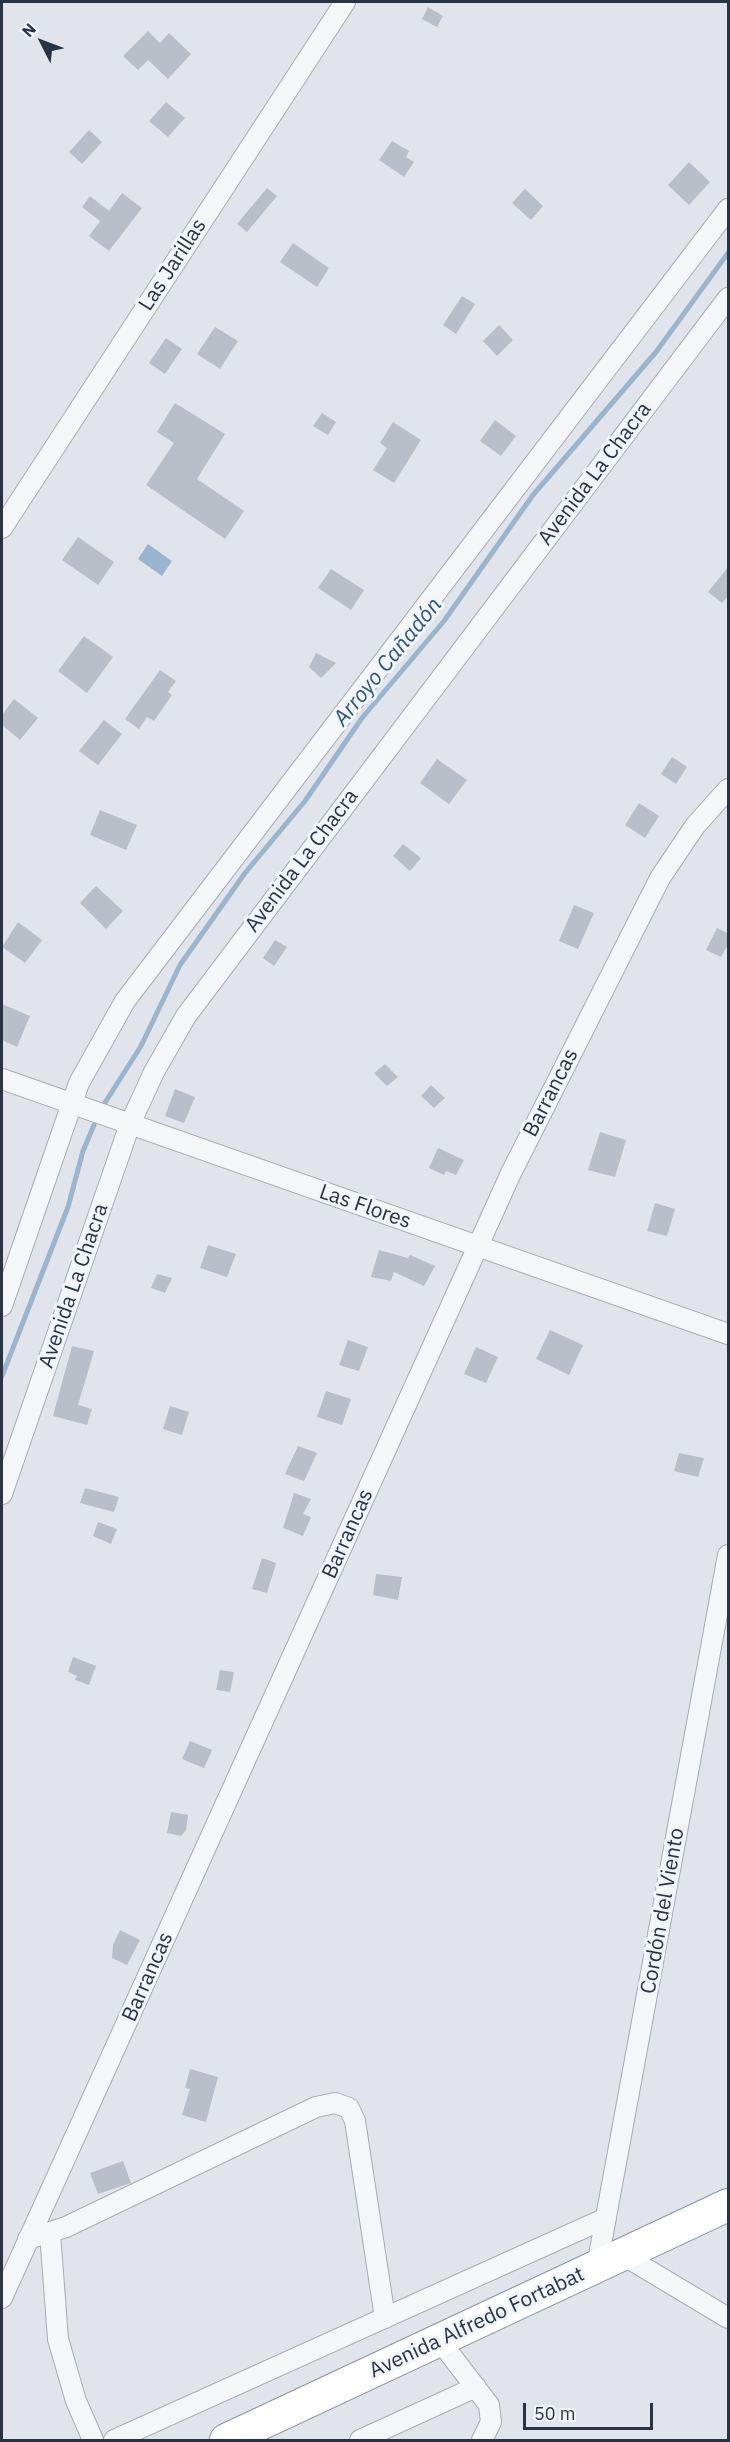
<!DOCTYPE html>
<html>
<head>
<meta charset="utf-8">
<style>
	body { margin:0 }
	#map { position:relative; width:730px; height:2442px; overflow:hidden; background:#e1e5eb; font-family:"IBM Plex Sans",sans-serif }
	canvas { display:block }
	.frame { position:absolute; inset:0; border:3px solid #283443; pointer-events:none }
	.north { position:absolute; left:12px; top:12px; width:60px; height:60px; -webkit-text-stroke:4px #f1f4f8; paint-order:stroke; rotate:312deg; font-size:16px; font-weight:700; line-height:24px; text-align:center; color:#283443 }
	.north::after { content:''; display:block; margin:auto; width:21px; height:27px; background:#283443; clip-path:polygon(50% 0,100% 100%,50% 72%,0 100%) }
	.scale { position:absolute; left:523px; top:2403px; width:130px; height:27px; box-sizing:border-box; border:3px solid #283443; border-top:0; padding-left:8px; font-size:18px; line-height:21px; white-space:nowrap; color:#283443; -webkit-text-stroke:4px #f1f4f8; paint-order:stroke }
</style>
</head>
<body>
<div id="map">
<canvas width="730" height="2442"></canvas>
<div class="frame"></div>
<div class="north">N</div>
<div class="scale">50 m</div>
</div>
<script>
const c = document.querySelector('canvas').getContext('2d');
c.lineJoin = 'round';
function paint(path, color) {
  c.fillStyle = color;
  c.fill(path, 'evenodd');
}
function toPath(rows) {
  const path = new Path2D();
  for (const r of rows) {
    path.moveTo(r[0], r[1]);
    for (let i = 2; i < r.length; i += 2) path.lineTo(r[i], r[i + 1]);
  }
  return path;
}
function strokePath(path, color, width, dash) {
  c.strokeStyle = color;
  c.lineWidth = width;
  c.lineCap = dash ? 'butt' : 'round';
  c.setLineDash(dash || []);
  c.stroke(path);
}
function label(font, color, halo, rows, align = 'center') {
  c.font = font + ' "IBM Plex Sans",sans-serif';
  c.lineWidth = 6;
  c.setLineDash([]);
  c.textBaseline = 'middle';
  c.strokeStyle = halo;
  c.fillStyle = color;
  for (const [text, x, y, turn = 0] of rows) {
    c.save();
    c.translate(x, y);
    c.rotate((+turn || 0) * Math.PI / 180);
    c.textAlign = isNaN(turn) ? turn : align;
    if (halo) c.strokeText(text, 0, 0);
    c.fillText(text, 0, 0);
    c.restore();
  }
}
const water = toPath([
	[148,544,172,561,162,576,138,559]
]);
const stream = toPath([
	[101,1109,141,1046,180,965,245,873,305,801,362,718,444,621,533,495,656,352,728,253],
	[2,1376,68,1207,83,1151,94,1125]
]);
const building = toPath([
	[428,7,443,16,437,27,422,19],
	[148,31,160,43,169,33,191,54,168,79,148,60,138,70,123,56],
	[166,102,185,118,168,137,149,121],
	[89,130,102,142,82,164,69,152],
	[392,141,409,151,406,157,414,162,404,177,379,160],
	[689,162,710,182,689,205,668,185],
	[267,188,277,196,247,232,237,224],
	[525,189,543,206,531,220,512,203],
	[122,193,142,208,109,251,89,236,100,221,82,207,90,196,109,211],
	[293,243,329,268,317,287,280,262],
	[462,296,475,304,456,334,443,325],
	[499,325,513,340,497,356,483,341],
	[215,327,238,341,220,369,197,354],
	[166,338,182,349,165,374,149,363],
	[175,403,225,434,197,479,244,511,225,539,146,485,174,443,157,432],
	[322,413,336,422,328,435,313,426],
	[495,420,516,436,501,456,480,441],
	[393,422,421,440,394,483,373,470,387,448,380,443],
	[78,537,114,562,98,585,62,560],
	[729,566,729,595,722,603,708,592],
	[331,569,364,590,351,610,318,588],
	[84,636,113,657,87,693,58,671],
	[316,653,336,663,321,678,309,667],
	[160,670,176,681,168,692,172,695,154,721,147,717,139,729,125,719],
	[14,699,38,718,20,740,2,725,2,715],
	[104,720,122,734,98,765,79,751],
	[672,757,687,767,676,784,661,774],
	[437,759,467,780,449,804,420,783],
	[639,803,659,816,645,838,625,825],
	[100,810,137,825,126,850,90,835],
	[403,844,421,858,410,871,393,856],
	[96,886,123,911,106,929,80,903],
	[574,905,594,913,578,949,559,941],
	[18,922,42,940,25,963,2,947],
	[717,928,729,934,729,943,721,957,706,950],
	[275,940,287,947,274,966,263,958],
	[2,1004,30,1016,17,1047,2,1040],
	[385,1064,398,1077,387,1086,374,1073],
	[431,1085,445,1098,434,1108,421,1096],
	[175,1089,195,1097,184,1123,165,1116],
	[600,1132,626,1140,615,1177,588,1170],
	[438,1148,464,1160,456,1175,446,1171,444,1175,429,1168],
	[655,1203,675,1209,667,1236,647,1231],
	[208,1245,236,1254,227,1277,200,1268],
	[379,1250,408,1258,410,1255,435,1266,424,1286,394,1272,391,1281,371,1277],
	[157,1274,172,1278,165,1293,151,1288],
	[550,1330,583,1345,569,1375,536,1359],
	[348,1340,368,1347,359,1371,339,1365],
	[72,1346,94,1351,78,1405,92,1409,87,1425,53,1416],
	[476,1347,498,1357,486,1383,464,1374],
	[326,1391,351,1399,342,1425,317,1417],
	[170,1406,189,1412,182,1435,163,1429],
	[298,1446,317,1453,304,1481,285,1474],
	[679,1453,704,1458,698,1477,674,1471],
	[85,1488,119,1497,114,1512,80,1503],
	[294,1493,311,1499,303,1514,311,1517,303,1536,283,1528],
	[98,1522,117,1529,111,1544,93,1536],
	[262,1558,276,1563,267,1593,252,1589],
	[376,1574,402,1577,398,1600,373,1595],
	[73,1657,96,1666,89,1685,75,1680,77,1676,68,1672],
	[220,1670,234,1672,230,1692,216,1690],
	[190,1741,212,1750,204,1768,182,1759],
	[171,1812,188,1815,186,1830,181,1836,167,1833],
	[120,1930,140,1940,127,1965,112,1958,113,1945],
	[190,2069,218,2077,206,2122,182,2115,190,2089,185,2088],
	[123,2161,131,2183,98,2194,90,2173]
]);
const minor = toPath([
	[2,528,345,2],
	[2,1079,728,1334],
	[2,1306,79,1083,125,1001,728,209],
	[2,1494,130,1124,154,1072,186,1016,728,298],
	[50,2233,58,2339,76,2401,93,2440],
	[28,2239,66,2227,316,2107,335,2103,349,2108,355,2121,385,2318],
	[623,2255,728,2318],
	[597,2266,728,1555],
	[2,2298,511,1173,660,878,695,826,728,789],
	[440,2341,489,2405,491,2422,482,2440],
	[114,2440,606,2218],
	[360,2440,476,2387]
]);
const trunk = toPath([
	[226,2440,728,2205]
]);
const streetNames = [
	["Las Jarillas",173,265,-57],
	["Avenida La Chacra",595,474,-53],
	["Avenida La Chacra",302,861,-53],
	["Barrancas",551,1093,-63],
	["Las Flores",365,1207,19],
	["Avenida La Chacra",74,1286,-71],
	["Barrancas",348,1534,-66],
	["Cordón del Viento",663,1911,-80],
	["Barrancas",148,1977,-66],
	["Avenida Alfredo Fortabat",477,2323,-25]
];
const waterNames = [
	["Arroyo Cañadón",388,662,-51]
];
paint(water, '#9ab5cd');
strokePath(stream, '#9ab5cd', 5);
paint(building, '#b8bfc8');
strokePath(minor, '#a6acb5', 22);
strokePath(trunk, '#8793a2', 34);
strokePath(minor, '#f4f6f8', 20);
strokePath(trunk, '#fff', 32);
label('21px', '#283443', '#f1f4f8', streetNames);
label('italic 22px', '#2f557a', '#f1f4f8', waterNames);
</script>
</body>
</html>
